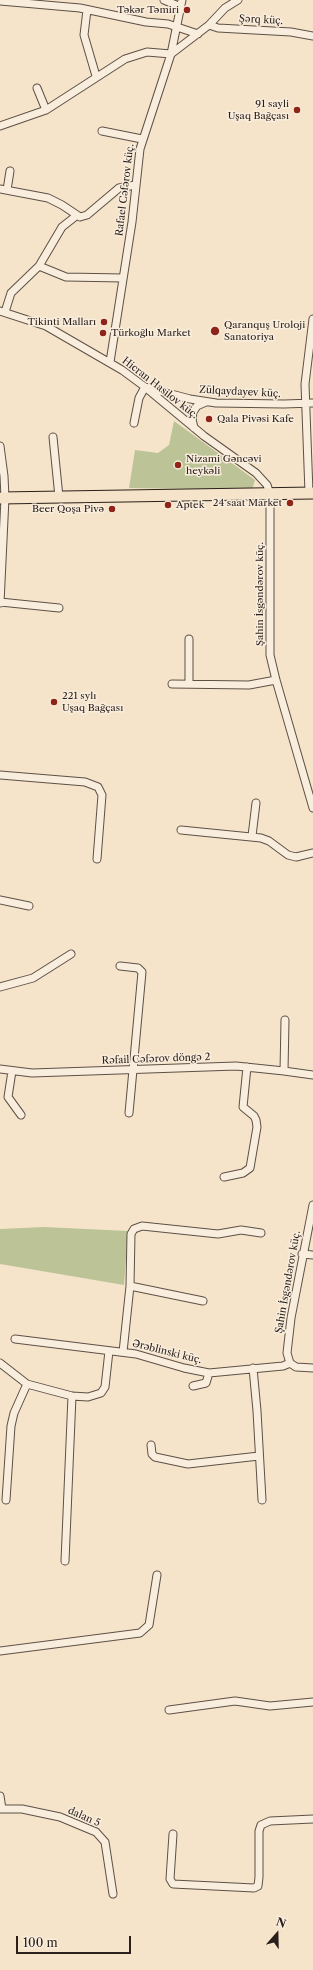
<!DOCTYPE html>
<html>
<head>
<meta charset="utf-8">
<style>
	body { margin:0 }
	#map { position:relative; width:313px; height:1970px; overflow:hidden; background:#f6e4ca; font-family:"Libre Caslon Text",serif }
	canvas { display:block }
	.north { position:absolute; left:257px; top:1914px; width:40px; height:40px; -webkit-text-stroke:3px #f9eddd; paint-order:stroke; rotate:20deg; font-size:11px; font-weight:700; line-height:16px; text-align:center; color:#2a1f1a }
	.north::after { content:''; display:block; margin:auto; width:14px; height:18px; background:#2a1f1a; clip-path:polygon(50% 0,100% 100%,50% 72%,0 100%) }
	.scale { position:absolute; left:16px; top:1936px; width:115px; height:18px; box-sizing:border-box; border:2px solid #2a1f1a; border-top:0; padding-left:5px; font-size:12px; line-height:14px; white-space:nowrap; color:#2a1f1a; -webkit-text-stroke:3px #f9eddd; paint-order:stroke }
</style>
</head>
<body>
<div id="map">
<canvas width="313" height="1970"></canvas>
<div class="north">N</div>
<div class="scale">100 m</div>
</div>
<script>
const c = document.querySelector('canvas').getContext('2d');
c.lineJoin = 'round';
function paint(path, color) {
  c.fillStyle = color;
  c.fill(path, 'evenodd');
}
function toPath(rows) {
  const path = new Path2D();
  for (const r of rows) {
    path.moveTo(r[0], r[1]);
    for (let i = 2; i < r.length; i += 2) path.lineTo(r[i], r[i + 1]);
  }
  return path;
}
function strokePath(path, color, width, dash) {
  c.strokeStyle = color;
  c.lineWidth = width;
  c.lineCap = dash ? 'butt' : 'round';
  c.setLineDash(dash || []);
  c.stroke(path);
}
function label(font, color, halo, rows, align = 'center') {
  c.font = font + ' "Libre Caslon Text",serif';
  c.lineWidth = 3;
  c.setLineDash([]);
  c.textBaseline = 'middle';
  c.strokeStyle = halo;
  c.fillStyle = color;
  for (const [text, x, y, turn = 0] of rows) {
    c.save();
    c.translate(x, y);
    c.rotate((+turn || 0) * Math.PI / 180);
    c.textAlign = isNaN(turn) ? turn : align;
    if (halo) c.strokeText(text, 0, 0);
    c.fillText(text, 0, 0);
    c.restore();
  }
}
const green = toPath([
	[174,421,255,480,252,490,129,488,135,450,158,453,169,445],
	[44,1227,128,1231,124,1285,0,1264,0,1229]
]);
const minor = toPath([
	[164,0,181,7],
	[0,1,80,8,146,22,168,24,198,34],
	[87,10,84,35,96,76],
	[209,25,218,28,291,32,313,36],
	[37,88,46,110],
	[0,126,46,110,125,59,147,52,171,54,209,25,225,8,238,0],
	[102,131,142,139],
	[0,189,48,198,62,205,80,217,87,215,119,188,135,185],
	[7,190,10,171],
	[39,266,66,277,123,278],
	[0,311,46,326,122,370,145,387,204,436,256,473,267,485,270,494,270,655,276,680,313,808],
	[5,312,11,293,39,266,62,227,76,216],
	[110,362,132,222,140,149,171,54,182,0],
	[134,423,139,398,145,387,190,399,216,403,284,404,313,403],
	[194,428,192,419,193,412,197,406,206,402],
	[53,437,59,497],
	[0,446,4,476,5,498,0,603],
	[309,493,305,384,313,319],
	[0,602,59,608],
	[189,639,189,684],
	[172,684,249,685,276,680],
	[0,775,85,782,98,787,102,795,97,859],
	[181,830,261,838,269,841,288,855,296,857,313,853],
	[252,836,256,803],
	[0,900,29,906],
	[120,966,138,968,142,972,129,1113],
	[0,987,33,978,71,954],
	[0,1069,32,1073,236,1066,284,1071,313,1075],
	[12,1071,8,1097,21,1115],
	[284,1071,285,1020],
	[224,1177,243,1173,250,1168,257,1127,256,1120,254,1116,243,1107,247,1067],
	[302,1254,313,1255],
	[130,1286,203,1301],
	[15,1339,136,1354,184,1368,209,1373,283,1366,290,1363],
	[123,1352,130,1286,131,1234,134,1229,142,1226,218,1234,241,1230,261,1233],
	[0,1363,27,1384,72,1396,88,1397,101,1393,105,1387,109,1351],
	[290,1363,287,1353,291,1318,313,1205],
	[290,1363,296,1367,313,1368],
	[253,1368,257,1411,262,1500],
	[193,1386,206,1383,209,1373],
	[151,1445,152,1454,155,1457,188,1464,259,1456],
	[6,1500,11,1426,14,1413,27,1384],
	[65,1561,72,1396],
	[0,1651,140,1633,149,1625,157,1575],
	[169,1710,235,1701,270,1706,313,1702],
	[0,1796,2,1809],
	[0,1809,22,1809,60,1817,96,1832,105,1842,113,1894],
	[173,1834,170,1879,173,1884,254,1888,258,1886,259,1877,259,1831,261,1825,270,1821,313,1819]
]);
const primary = toPath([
	[0,498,313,493]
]);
const markers = [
	[187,10,4,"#8f2418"],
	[297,110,4,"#8f2418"],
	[104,322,4,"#8f2418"],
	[215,331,5,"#8f2418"],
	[103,333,4,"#8f2418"],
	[209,419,4,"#8f2418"],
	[178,465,4,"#8f2418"],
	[290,503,4,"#8f2418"],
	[168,505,4,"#8f2418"],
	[112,509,4,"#8f2418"],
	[54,702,4,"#8f2418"]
];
const poiNames = [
	["Təkər Təmiri",179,10,"right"],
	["91 sayli",289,104,"right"],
	["Uşaq Bağçası",289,116,"right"],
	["Tikinti Malları",96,322,"right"],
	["Qaranquş Uroloji",224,325],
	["Sanatoriya",224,337],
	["Türkoğlu Market",111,333],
	["Qala Pivəsi Kafe",217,419],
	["Nizami Gəncəvi",186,459],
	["heykəli",186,471],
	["24 saat Market",282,503,"right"],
	["Aptek",176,505],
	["Beer Qoşa Pivə",104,509,"right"],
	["221 sylı",62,696],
	["Uşaq Bağçası",62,708]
];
const streetNames = [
	["Şərq küç.",261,20,3],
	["Rafael Cəfərov küç.",125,190,-83],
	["Hicran Hasilov küç.",160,388,38],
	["Zülqaydayev küç.",240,392,3],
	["Şahin İsgəndərov küç.",260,594,-90],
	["Rəfail Cəfərov döngə 2",156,1059,-2],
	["Şahin İsgəndərov küç.",288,1282,-80],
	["Ərəblinski küç.",167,1352,14],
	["dalan 5",84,1817,24]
];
paint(green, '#bcc497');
strokePath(minor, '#5d5046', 9);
strokePath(primary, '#2a1f1a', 13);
strokePath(minor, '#f9eddd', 7);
strokePath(primary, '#f6e4ca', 11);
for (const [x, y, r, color] of markers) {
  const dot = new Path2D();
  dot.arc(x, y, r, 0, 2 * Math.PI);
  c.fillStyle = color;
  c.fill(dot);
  strokePath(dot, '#f9eddd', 1.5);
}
label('10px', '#2a1f1a', '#f9eddd', poiNames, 'left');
label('10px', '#2a1f1a', '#f9eddd', streetNames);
</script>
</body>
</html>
